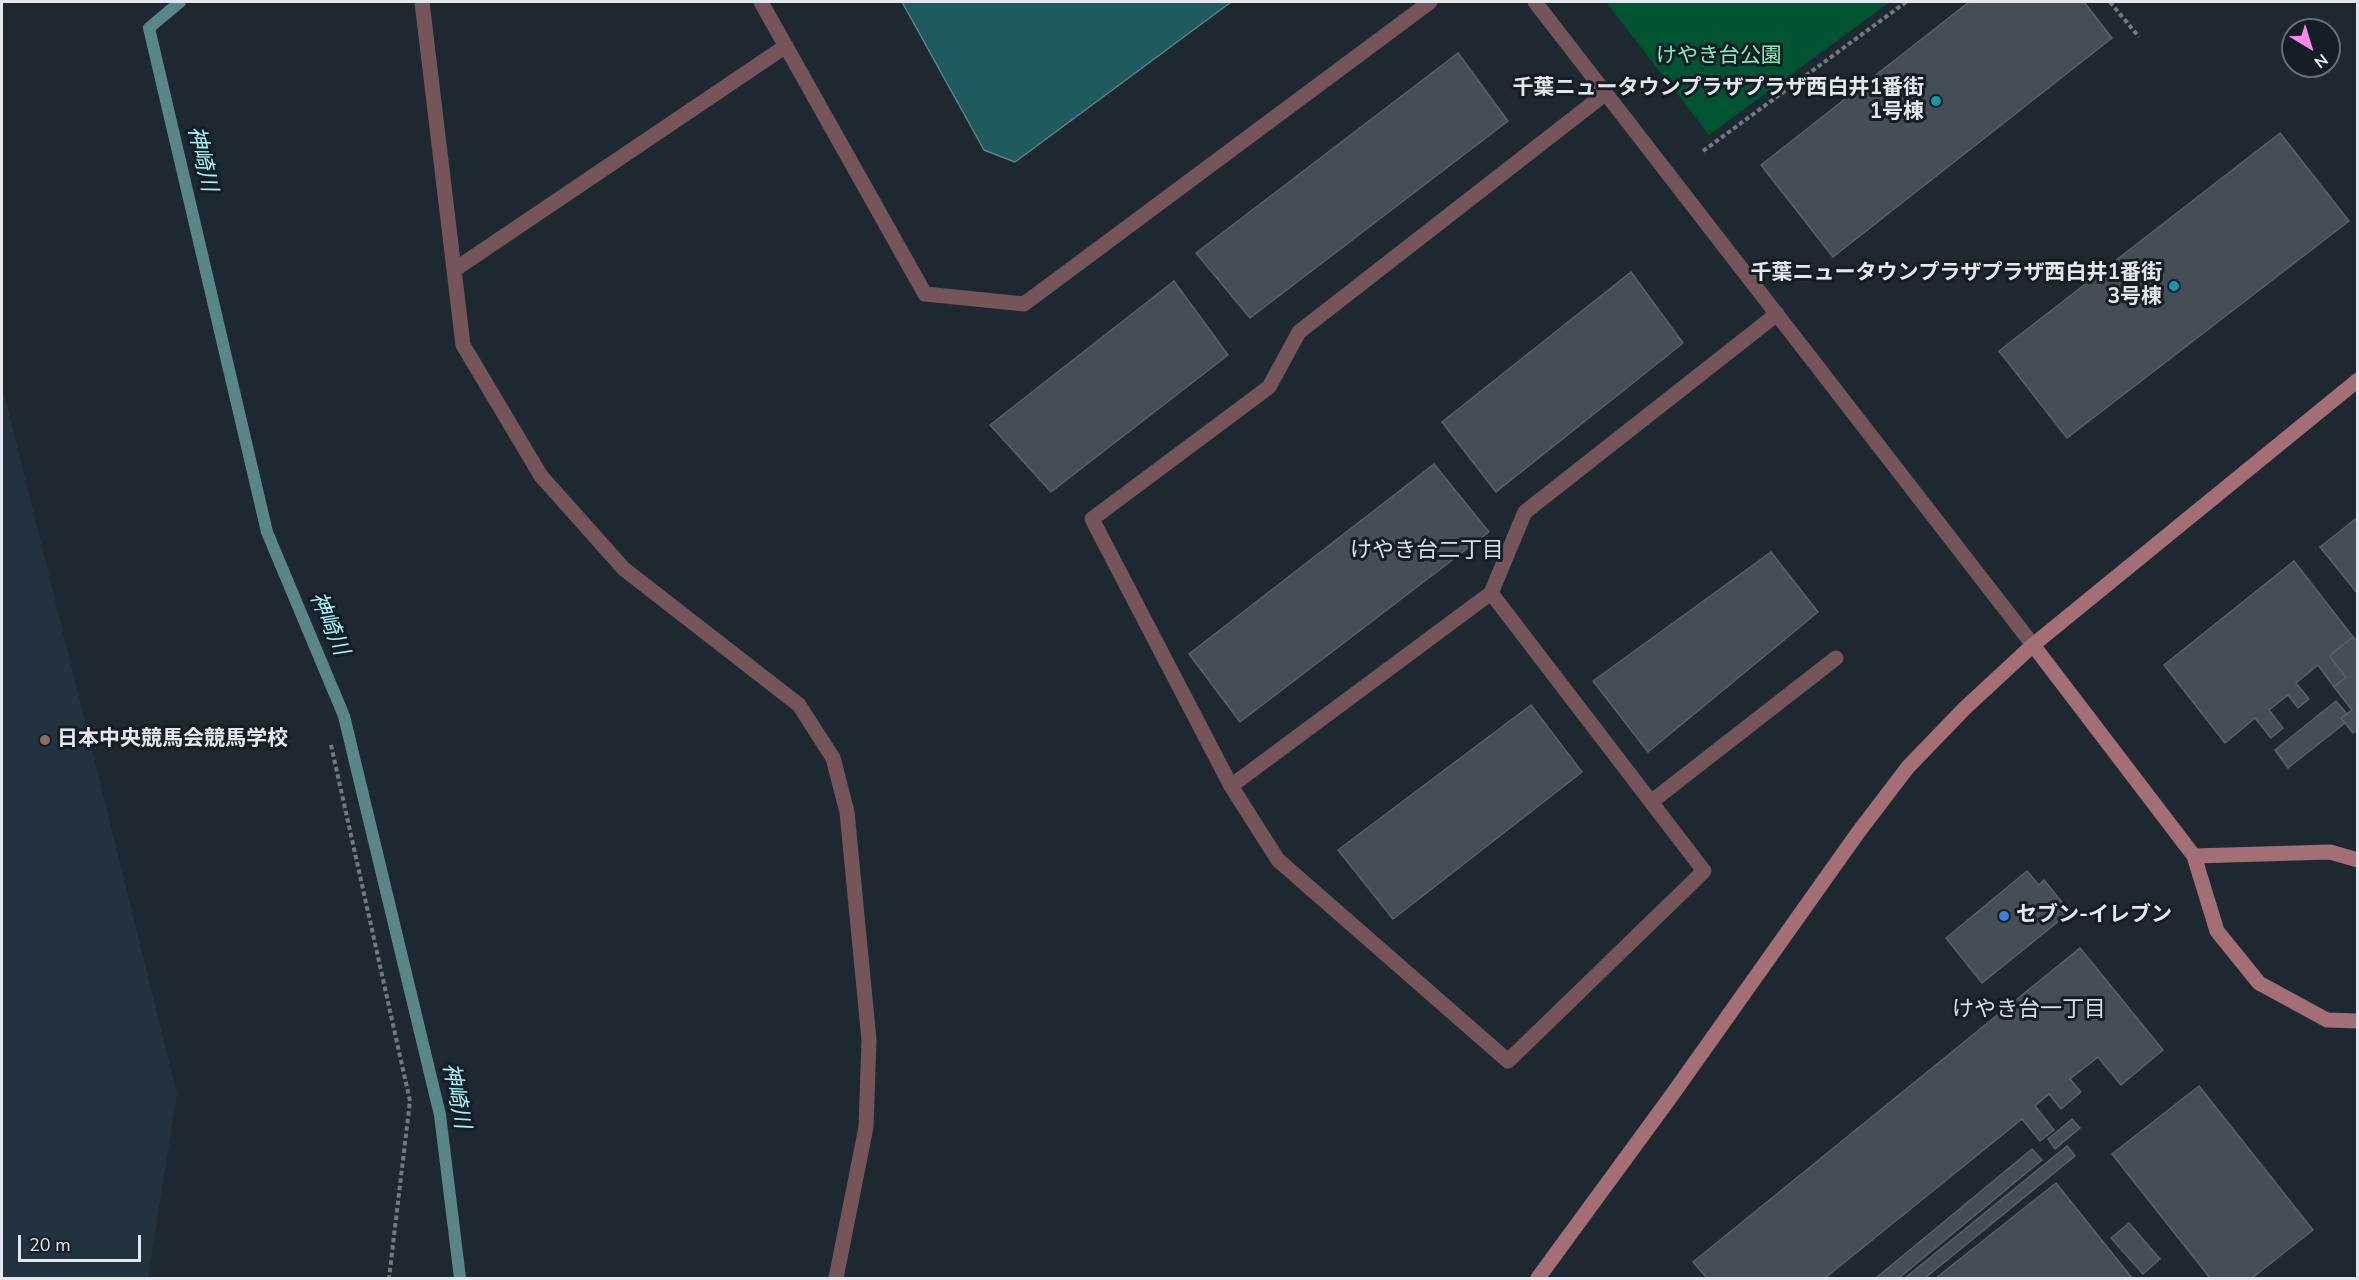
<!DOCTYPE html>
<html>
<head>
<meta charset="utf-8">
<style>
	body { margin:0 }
	#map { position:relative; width:2359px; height:1280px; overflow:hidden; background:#1e2830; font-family:"Nunito Sans",sans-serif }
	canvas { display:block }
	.frame { position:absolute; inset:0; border:3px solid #e2e8ee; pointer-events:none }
	.north { position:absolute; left:2281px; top:18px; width:60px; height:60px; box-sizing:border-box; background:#151e26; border:2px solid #676f76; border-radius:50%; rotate:142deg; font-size:16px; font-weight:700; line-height:24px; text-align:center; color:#e2e8ee }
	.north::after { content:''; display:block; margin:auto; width:21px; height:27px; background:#f888ea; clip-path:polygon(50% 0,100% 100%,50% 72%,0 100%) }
	.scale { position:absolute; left:18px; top:1235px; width:123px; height:27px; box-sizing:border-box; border:3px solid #e2e8ee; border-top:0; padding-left:8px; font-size:18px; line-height:21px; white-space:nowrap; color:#e2e8ee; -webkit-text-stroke:4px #151e26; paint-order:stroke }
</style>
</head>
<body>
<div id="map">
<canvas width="2359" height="1280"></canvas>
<div class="frame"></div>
<div class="north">N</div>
<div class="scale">20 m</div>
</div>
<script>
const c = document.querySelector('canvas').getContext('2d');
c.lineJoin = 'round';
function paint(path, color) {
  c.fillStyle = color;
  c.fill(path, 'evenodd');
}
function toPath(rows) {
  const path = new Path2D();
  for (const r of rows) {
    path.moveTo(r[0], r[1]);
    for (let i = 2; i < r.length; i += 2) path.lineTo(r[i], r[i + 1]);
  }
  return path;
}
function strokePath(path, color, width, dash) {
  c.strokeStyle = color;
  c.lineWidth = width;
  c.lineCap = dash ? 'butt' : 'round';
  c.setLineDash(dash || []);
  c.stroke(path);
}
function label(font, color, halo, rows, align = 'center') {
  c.font = font + ' "Nunito Sans","Noto Sans JP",sans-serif';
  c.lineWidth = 6;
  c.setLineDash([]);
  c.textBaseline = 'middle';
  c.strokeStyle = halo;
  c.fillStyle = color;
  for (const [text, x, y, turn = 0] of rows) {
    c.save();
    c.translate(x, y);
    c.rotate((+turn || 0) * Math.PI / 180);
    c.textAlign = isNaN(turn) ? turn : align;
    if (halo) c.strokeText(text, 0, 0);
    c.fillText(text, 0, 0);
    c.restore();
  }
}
const built = toPath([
	[2,385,177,1094,148,1278,2,1278]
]);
const green = toPath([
	[1606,2,1890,2,1709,135]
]);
const water = toPath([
	[902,2,1231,2,1015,162,984,150,902,2]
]);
const stream = toPath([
	[180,2,149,28,267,532,344,716,440,1115,460,1278]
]);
const building = toPath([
	[1969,2,2084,2,2112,38,1833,257,1761,165,1969,2],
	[1458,53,1508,121,1250,318,1196,253,1458,53],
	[2280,133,2349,221,2067,438,1999,351,2280,133],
	[1631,272,1683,343,1496,492,1442,422,1631,272],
	[1174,281,1228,355,1051,492,990,425,1174,281],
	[1434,464,1489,532,1240,722,1189,654,1434,464],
	[2358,517,2358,594,2320,547,2358,517],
	[1771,552,1818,612,1648,752,1593,681,1771,552],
	[2294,561,2353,637,2329,656,2346,677,2334,687,2318,665,2296,683,2309,699,2298,708,2288,695,2269,710,2283,728,2271,738,2255,718,2225,743,2164,665,2294,561],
	[2353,637,2358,642,2358,729,2353,733,2341,718,2352,710,2334,687,2346,677,2329,656,2353,637],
	[2336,701,2347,714,2341,718,2345,723,2288,768,2275,750,2336,701],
	[1531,705,1582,772,1393,919,1338,850,1531,705],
	[2027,871,2039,885,2044,880,2070,912,1982,983,1946,938,2027,871],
	[2080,948,2163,1050,2121,1085,2098,1057,2070,1079,2081,1092,2061,1109,2049,1094,2035,1106,2054,1130,2040,1141,2022,1119,1825,1278,1707,1278,1693,1262,2080,948],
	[2199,1086,2313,1230,2252,1278,2210,1278,2112,1154,2199,1086],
	[2072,1119,2080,1128,2055,1149,2048,1139,2072,1119],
	[2067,1146,2075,1156,1925,1278,1905,1278,2067,1146],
	[2032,1149,2042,1160,1899,1278,1876,1278,2032,1149],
	[2056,1183,2132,1278,1936,1278,2056,1183],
	[2129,1223,2160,1259,2143,1274,2111,1238,2129,1223]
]);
const path = toPath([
	[2110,2,2139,37],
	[1703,151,1906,2],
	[331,745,410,1101,389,1278]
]);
const lane = toPath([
	[1491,593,1704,871,1508,1061,1278,860,1231,786,1092,519,1269,387,1299,332,1606,93],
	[1231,786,1491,593,1525,512,1777,314],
	[1651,802,1836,658]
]);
const street = toPath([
	[422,2,463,345,541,476,624,569,799,705,833,758,847,812,869,1040,866,1127,836,1278],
	[761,2,925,294,1024,304,1430,2],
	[1535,2,2033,645],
	[454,270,786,46]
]);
const secondary = toPath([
	[2033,645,2194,856,2217,931,2259,983,2327,1020,2358,1021],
	[2194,856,2330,852,2358,860],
	[1538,1278,1672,1095,1857,834,1908,767,1965,708,2033,645,2358,380]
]);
const markers = [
	[1936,101,6,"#0f9aa8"],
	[2174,286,6,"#0f9aa8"],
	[45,740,6,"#8d6e63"],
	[2004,916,6,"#3f7fe0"]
];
const parkNames = [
	["けやき台公園",1719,57]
];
const poiNames = [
	["千葉ニュータウンプラザプラザ西白井1番街",1924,89],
	["1号棟",1924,113],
	["千葉ニュータウンプラザプラザ西白井1番街",2162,274],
	["3号棟",2162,298],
	["日本中央競馬会競馬学校",57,740,"left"],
	["セブン-イレブン",2016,916,"left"]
];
const waterNames = [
	["神崎川",201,159,77],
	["神崎川",328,624,67],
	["神崎川",455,1096,79]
];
const neighbourhoodNames = [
	["けやき台二丁目",1427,552],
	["けやき台一丁目",2029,1011]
];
paint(built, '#23323f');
paint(green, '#005431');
paint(water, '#1f5a5e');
strokePath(water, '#5a8589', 1.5);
strokePath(stream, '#5a8589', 12);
paint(building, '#434e57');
strokePath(building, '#57626c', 1.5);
strokePath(path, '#727a81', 4, [4.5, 3]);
strokePath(lane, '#76555a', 15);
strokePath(street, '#76555a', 15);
strokePath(secondary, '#a36e76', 15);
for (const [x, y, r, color] of markers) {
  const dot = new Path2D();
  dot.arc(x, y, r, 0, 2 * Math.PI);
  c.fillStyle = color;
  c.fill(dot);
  strokePath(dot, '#151e26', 2);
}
label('21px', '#85eeb3', '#151e26', parkNames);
label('bold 21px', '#e2e8ee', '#151e26', poiNames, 'right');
label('italic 22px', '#a5f4fa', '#151e26', waterNames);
label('22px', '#d4e1ec', '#151e26', neighbourhoodNames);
</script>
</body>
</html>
